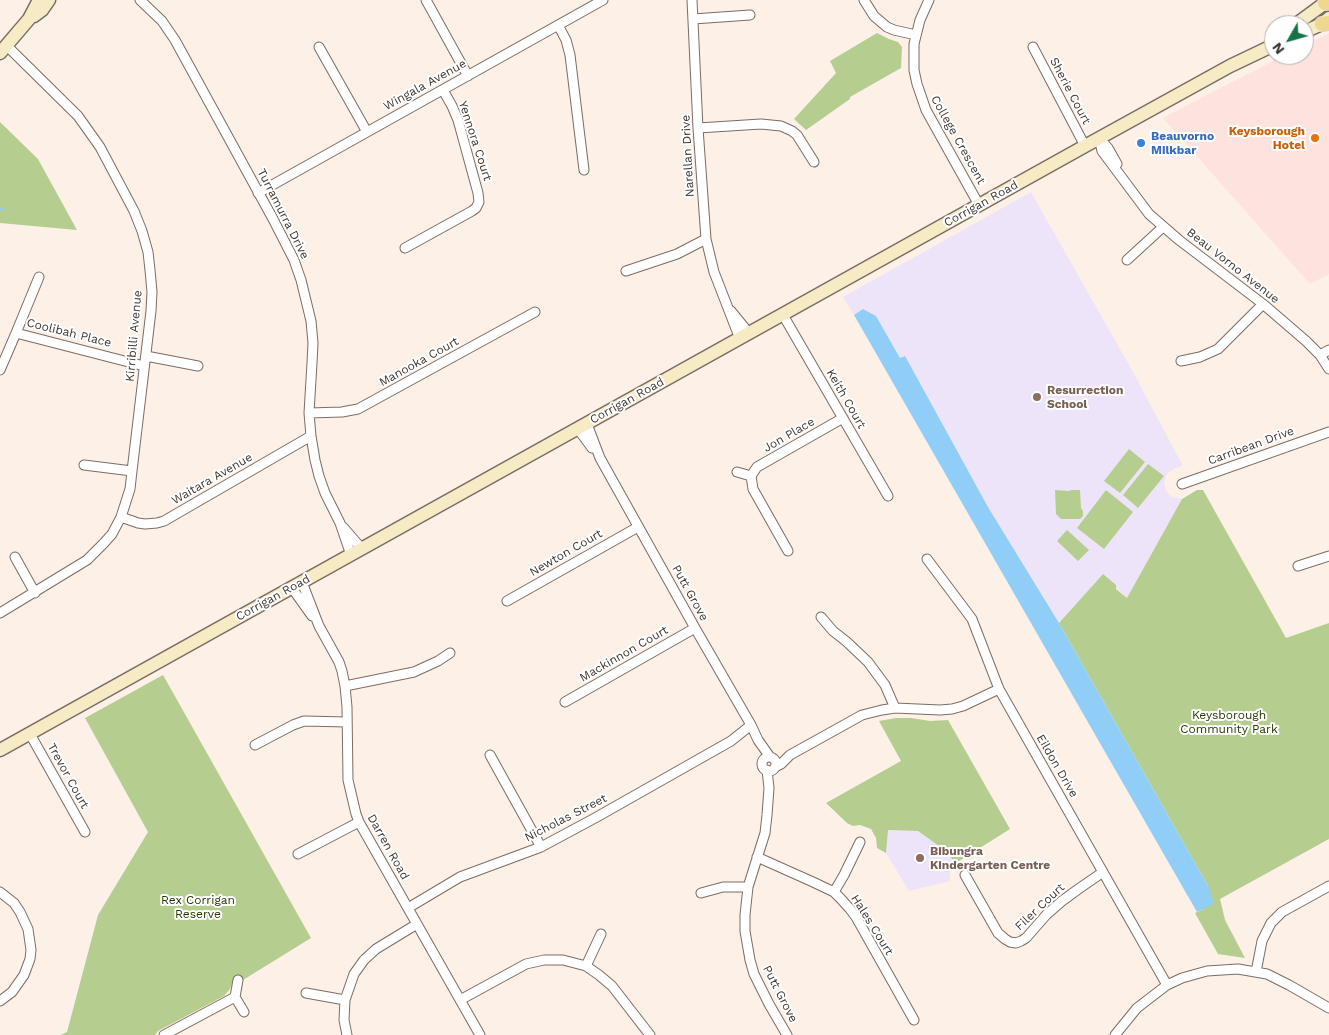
<!DOCTYPE html>
<html>
<head>
<meta charset="utf-8">
<style>
	body { margin:0 }
	#map { position:relative; width:1329px; height:1035px; overflow:hidden; background:#fdf0e7; font-family:"Work Sans",sans-serif }
	canvas { display:block }
	.north { position:absolute; left:1264px; top:15px; width:50px; height:50px; box-sizing:border-box; background:#fff; border:1px solid #b2afad; border-radius:50%; rotate:232deg; font-size:14px; font-weight:700; line-height:20px; text-align:center; color:#3e3733 }
	.north::after { content:''; display:block; margin:auto; width:18px; height:22px; background:#157348; clip-path:polygon(50% 0,100% 100%,50% 72%,0 100%) }
</style>
</head>
<body>
<div id="map">
<canvas width="1329" height="1035"></canvas>
<div class="north">N</div>
</div>
<script>
const c = document.querySelector('canvas').getContext('2d');
c.lineJoin = 'round';
function paint(path, color) {
  c.fillStyle = color;
  c.fill(path, 'evenodd');
}
function toPath(rows) {
  const path = new Path2D();
  for (const r of rows) {
    if (r.length === 3) {
      path.moveTo(r[0] + r[2], r[1]);
      path.arc(r[0], r[1], r[2], 0, 2 * Math.PI);
      continue;
    }
    path.moveTo(r[0], r[1]);
    for (let i = 2; i < r.length; i += 2) path.lineTo(r[i], r[i + 1]);
  }
  return path;
}
function strokePath(path, color, width, dash) {
  c.strokeStyle = color;
  c.lineWidth = width;
  c.lineCap = dash ? 'butt' : 'round';
  c.setLineDash(dash || []);
  c.stroke(path);
}
function label(font, color, halo, rows, align = 'center') {
  c.font = font + ' "Work Sans",sans-serif';
  c.lineWidth = 4;
  c.setLineDash([]);
  c.textBaseline = 'middle';
  c.strokeStyle = halo;
  c.fillStyle = color;
  for (const [text, x, y, turn = 0] of rows) {
    c.save();
    c.translate(x, y);
    c.rotate((+turn || 0) * Math.PI / 180);
    c.textAlign = isNaN(turn) ? turn : align;
    if (halo) c.strokeText(text, 0, 0);
    c.fillText(text, 0, 0);
    c.restore();
  }
}
const commercial = toPath([
	[1329,33,1329,274,1310,284,1163,118,1203,97,1285,55,1304,55,1304,46]
]);
const education = toPath([
	[1031,192,1133,372,1182,464,1180,467,1175,468,1167,474,1164,483,1166,491,1172,497,1182,499,1127,598,1103,574,1059,623,988,507,904,356,900,358,876,316,863,309,854,315,843,297],
	[887,830,918,831,943,849,956,863,950,870,950,881,909,891,886,853]
]);
const green = toPath([
	[877,33,889,39,898,42,902,47,901,68,850,97,850,99,806,130,794,119,836,73,830,61],
	[0,122,38,159,77,230,0,223],
	[1129,449,1145,462,1120,493,1104,481],
	[1148,464,1164,476,1138,508,1123,495],
	[1055,490,1069,491,1071,490,1080,490,1081,508,1083,511,1083,516,1080,519,1061,519,1056,514],
	[1106,490,1133,512,1104,549,1077,528],
	[1197,490,1203,490,1286,638,1329,623,1329,839,1220,899,1225,920,1245,958,1218,954,1195,913,1204,909,1208,886,1059,623,1103,574,1116,585,1116,589,1127,598,1182,499],
	[1067,530,1089,550,1078,561,1057,541],
	[163,675,311,938,243,980,233,981,230,989,224,996,158,1031,155,1035,61,1035,67,1032,98,915,148,832,85,718],
	[896,718,911,718,930,721,948,720,1010,829,956,863,943,849,918,831,888,830,886,853,877,848,876,838,871,829,860,825,853,826,847,823,826,803,901,761,879,721]
]);
const water = toPath([
	[863,309,876,316,900,358,905,356,988,507,1059,623,1208,886,1214,903,1204,909,1197,912,854,315]
]);
const stream = toPath([
	[0,209,2,209]
]);
const street = toPath([
	[140,0,162,21,175,40,273,219,294,260,301,280,311,321,313,343,312,363,309,413,311,436,315,460,319,476,325,493,340,523,351,555],
	[426,0,468,76],
	[692,0,698,128,706,239,714,272,740,339],
	[864,0,874,16,887,27,894,30,916,35],
	[929,0,920,20,914,44,914,70,917,84,926,110,979,205],
	[693,19,750,15],
	[558,25,566,40,570,55,584,170],
	[319,47,367,132],
	[1033,47,1085,146],
	[698,128,761,124,781,126,792,131,797,135,814,162],
	[1099,138,1102,151,1149,214,1179,240,1263,304,1306,341,1320,355,1329,369],
	[1101,140,1108,148,1117,164],
	[258,193,603,0],
	[405,248,472,211,476,208,479,202,478,193,458,120,452,106,443,90],
	[1127,260,1163,227],
	[626,271,677,254,706,239],
	[731,311,749,333],
	[783,315,888,496],
	[16,333,39,277],
	[1320,355,1329,350],
	[146,356,198,366],
	[1181,361,1200,357,1218,349,1263,304],
	[0,370,16,333,144,366],
	[309,413,342,412,358,409,535,312],
	[587,424,600,458,695,628,751,725,758,740,770,757],
	[578,429,592,448],
	[84,465,132,471],
	[737,472,751,476],
	[1182,484,1329,432],
	[121,517,138,523,145,524,157,523,164,521,311,436],
	[343,527,362,549],
	[788,551,753,489,751,476,757,467,843,418],
	[15,557,35,593],
	[927,559,972,619,999,689,1167,985],
	[1298,566,1329,556],
	[302,582,319,626,339,662,342,671,345,686,347,707,348,780,356,814,359,822,480,1035],
	[292,588,312,616],
	[507,601,638,527],
	[0,613,87,560,104,543,112,534,121,517,130,489,132,471,151,311,152,292,150,270,148,252,142,231,134,211,100,147,78,116,7,46],
	[821,617,833,631,847,642,868,662,885,685,895,708],
	[345,686,414,672,438,661,450,653],
	[565,702,695,628],
	[30,734,85,832],
	[255,745,293,725,304,721,347,722],
	[490,755,541,847],
	[769,764,7],
	[775,767,781,764,790,755,862,715,882,710,895,708,940,710,952,709,963,706,999,689],
	[767,770,769,788,767,815,765,833,748,887,745,915,745,931,750,960,754,974,769,1004,787,1035],
	[298,854,359,822],
	[757,857,813,882,834,892,841,899,850,909,856,917,914,1020],
	[965,875,998,933,1005,939,1010,942,1016,943,1021,941,1026,938,1047,914,1062,901,1077,890,1103,872],
	[0,892,14,903,20,912,28,929,31,950,30,959,24,975,12,992,0,1001],
	[834,892,844,875,860,842],
	[701,893,723,887,748,887],
	[408,908,460,877,541,847,595,818,731,741,751,725],
	[586,966,601,934],
	[1256,972,1262,941,1271,923,1282,912,1329,886],
	[306,993,345,1000],
	[235,997,244,1012],
	[460,1000,526,964,544,960,563,960,586,966,599,975,612,986,650,1035],
	[164,1035,235,997,238,980],
	[347,1035,344,1020,345,1000,354,974,364,960,376,949,417,924],
	[1115,1035,1137,1008,1167,985,1182,978,1207,971,1238,969,1267,974,1289,985,1329,1008]
]);
const secondary = toPath([
	[34,16,42,10,49,0],
	[1295,25,1329,0],
	[1304,32,1322,24,1329,18],
	[0,53,29,19,39,0],
	[0,750,1085,146,1230,66,1274,45]
]);
const primary = toPath([
	[1325,3,1326,0],
	[1322,24,1329,23]
]);
const markers = [
	[1315,138,5,"#e8710a"],
	[1141,143,5,"#3f7fe0"],
	[1037,397,5,"#8d6e63"],
	[920,858,5,"#8d6e63"]
];
const streetNames = [
	["Wingala Avenue",425,85,-29],
	["Sherie Court",1070,91,62],
	["College Crescent",958,140,61],
	["Yennora Court",475,141,72],
	["Narellan Drive",688,156,-93],
	["Corrigan Road",981,204,-29],
	["Turramurra Drive",283,214,63],
	["Beau Vorno Avenue",1233,266,38],
	["Coolibah Place",69,333,14],
	["Kirribilli Avenue",134,336,-85],
	["Manooka Court",419,362,-29],
	["Keith Court",846,399,60],
	["Corrigan Road",627,401,-29],
	["Jon Place",789,435,-30],
	["Carribean Drive",1251,446,-20],
	["Waitara Avenue",212,479,-30],
	["Newton Court",566,553,-30],
	["Putt Grove",690,593,61],
	["Corrigan Road",273,598,-29],
	["Mackinnon Court",624,654,-30],
	["Eildon Drive",1057,766,60],
	["Trevor Court",68,776,61],
	["Nicholas Street",566,818,-27],
	["Darren Road",388,847,61],
	["Filer Court",1040,907,-43],
	["Hales Court",872,925,58],
	["Putt Grove",780,994,63]
];
const foodNames = [
	["Keysborough",1305,131],
	["Hotel",1305,145]
];
const shopNames = [
	["Beauvorno",1151,136],
	["Milkbar",1151,150]
];
const educationNames = [
	["Resurrection",1047,390],
	["School",1047,404],
	["Bibungra",930,851],
	["Kindergarten Centre",930,865]
];
const parkNames = [
	["Keysborough",1229,715],
	["Community Park",1229,729],
	["Rex Corrigan",198,900],
	["Reserve",198,914]
];
paint(commercial, '#fde2dd');
paint(education, '#eee4f9');
paint(green, '#b5ce90');
paint(water, '#90cdf7');
strokePath(stream, '#90cdf7', 2.5);
strokePath(street, '#7b6d64', 11);
strokePath(secondary, '#7b6d64', 15);
strokePath(primary, '#d5d3d2', 16);
strokePath(street, '#fff', 9);
strokePath(secondary, '#f7ebc6', 12);
strokePath(primary, '#efd78e', 14);
for (const [x, y, r, color] of markers) {
  const dot = new Path2D();
  dot.arc(x, y, r, 0, 2 * Math.PI);
  c.fillStyle = color;
  c.fill(dot);
  strokePath(dot, '#fff', 2);
}
label('12px', '#3e3733', '#fff', streetNames);
label('bold 12px', '#c56008', '#fff', foodNames, 'right');
label('bold 12px', '#366cbe', '#fff', shopNames, 'left');
label('bold 12px', '#785e54', '#fff', educationNames, 'left');
label('12px', '#273900', '#fff', parkNames);
</script>
</body>
</html>
